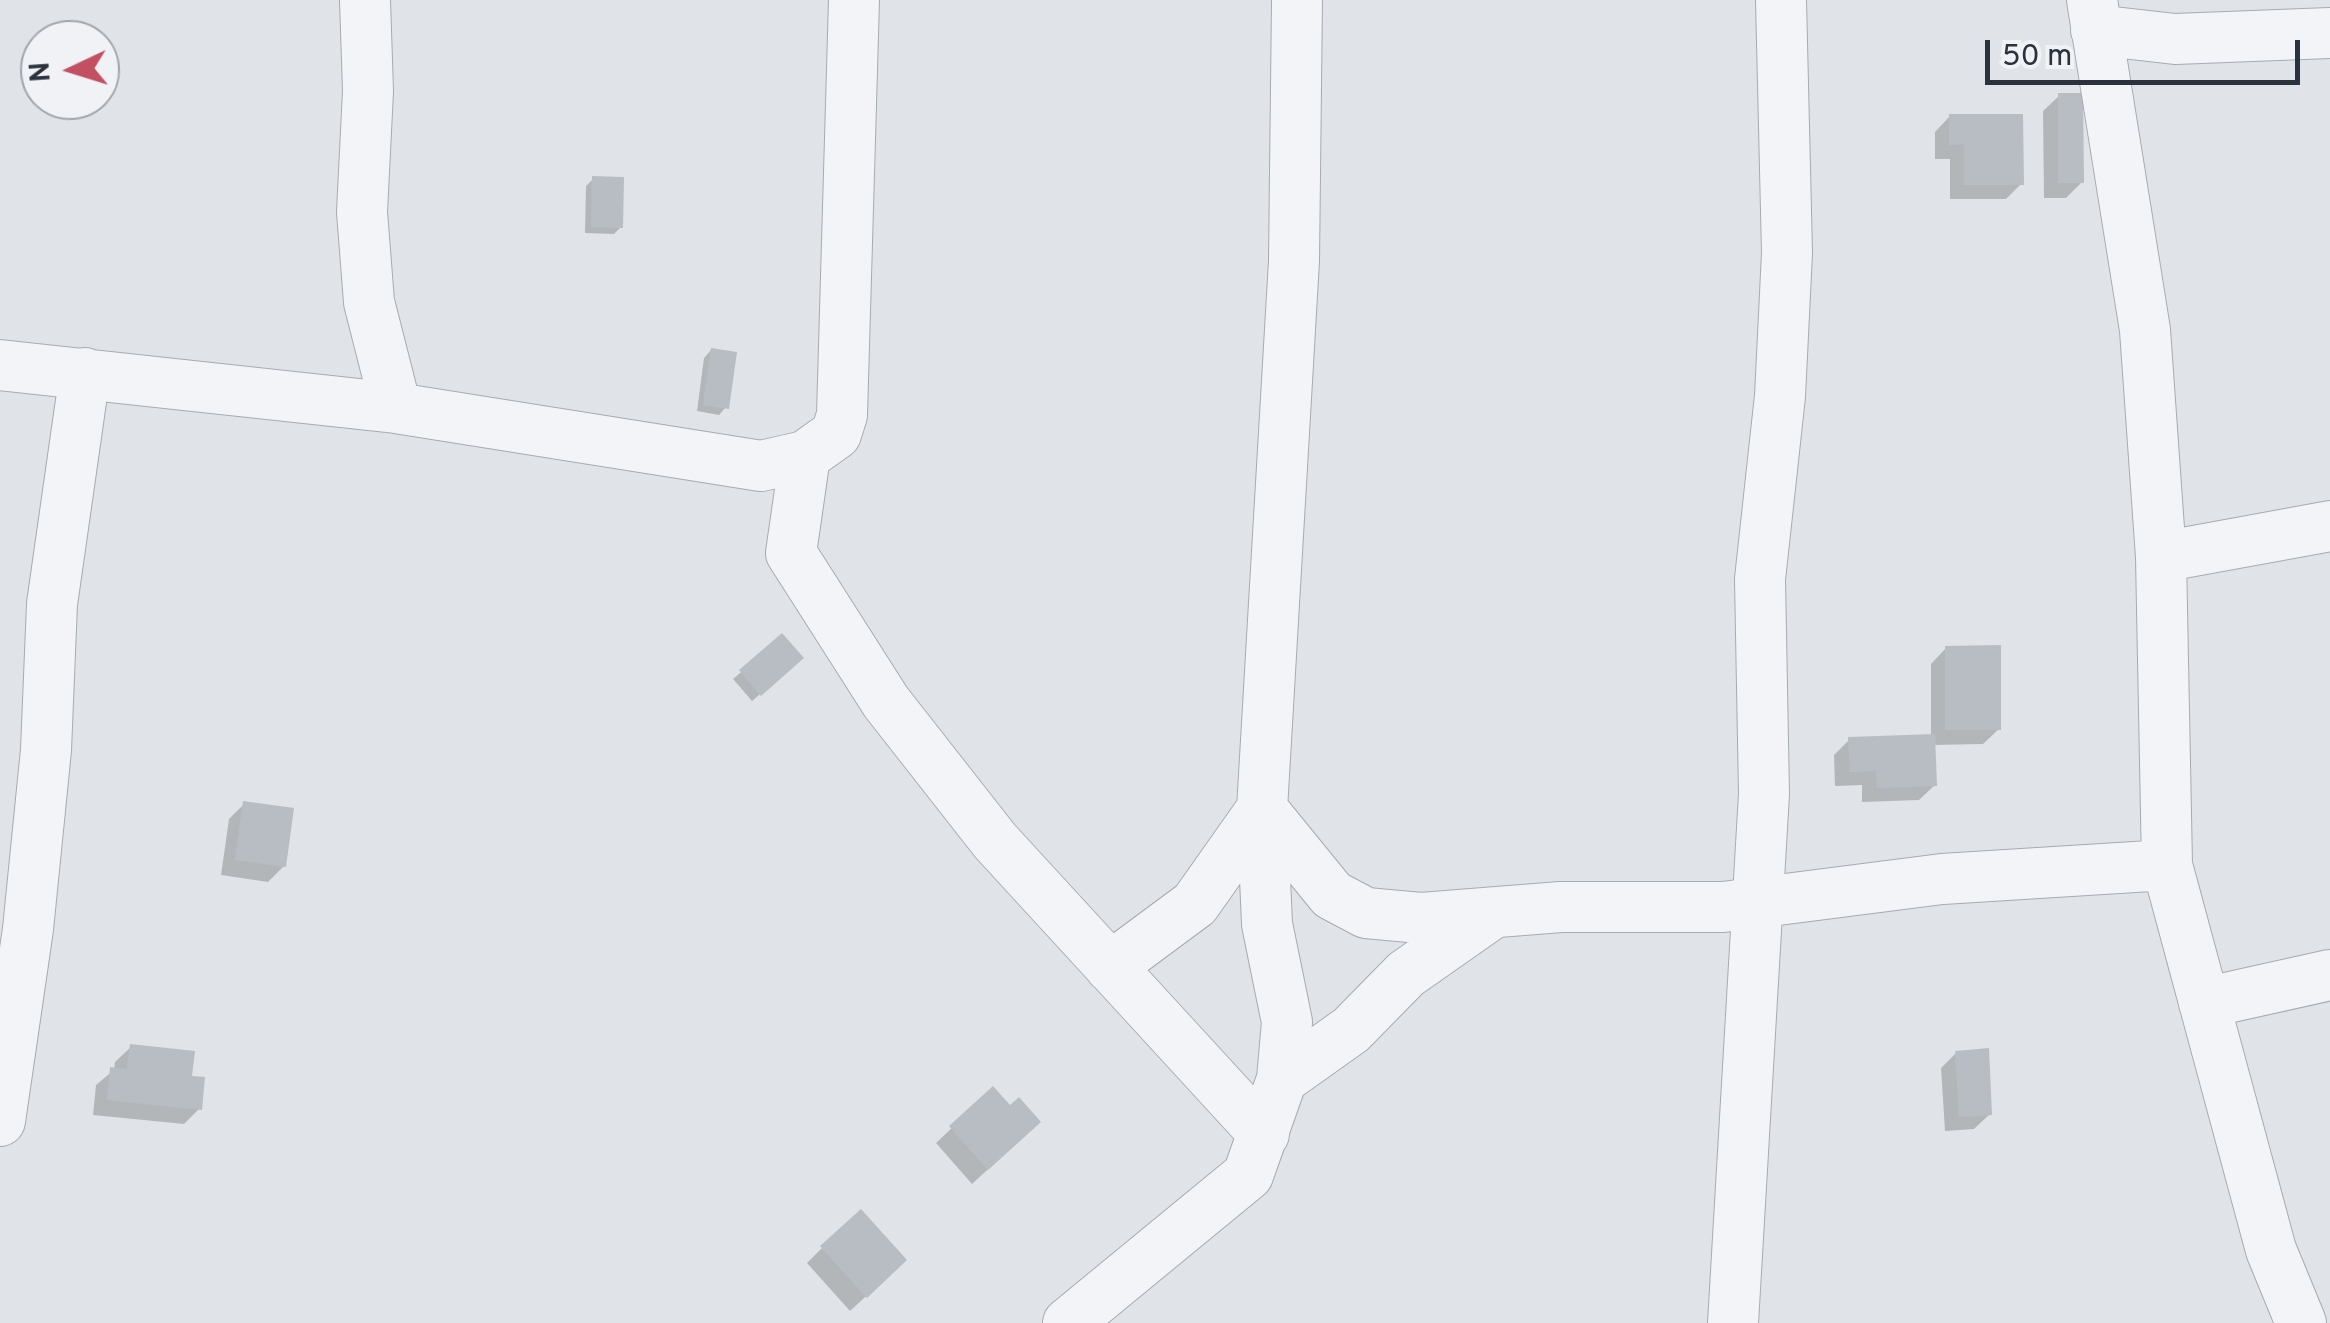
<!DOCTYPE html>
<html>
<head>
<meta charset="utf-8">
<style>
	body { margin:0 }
	#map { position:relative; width:2330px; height:1323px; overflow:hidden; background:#e0e4e8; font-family:Overpass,sans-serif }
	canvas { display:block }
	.north { position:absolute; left:20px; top:20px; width:100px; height:100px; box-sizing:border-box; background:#f0f2f6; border:2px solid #a1a5ac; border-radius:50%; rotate:266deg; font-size:28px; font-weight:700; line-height:40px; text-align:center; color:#2a323e }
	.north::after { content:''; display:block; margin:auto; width:35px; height:45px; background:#c34f62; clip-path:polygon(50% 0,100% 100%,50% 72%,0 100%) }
	.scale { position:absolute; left:1985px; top:40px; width:315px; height:45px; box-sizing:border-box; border:5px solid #2a323e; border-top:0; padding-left:12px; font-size:30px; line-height:35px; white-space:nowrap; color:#2a323e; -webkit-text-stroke:8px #f0f2f6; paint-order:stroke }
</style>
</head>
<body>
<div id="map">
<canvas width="2330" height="1323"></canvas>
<div class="north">N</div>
<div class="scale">50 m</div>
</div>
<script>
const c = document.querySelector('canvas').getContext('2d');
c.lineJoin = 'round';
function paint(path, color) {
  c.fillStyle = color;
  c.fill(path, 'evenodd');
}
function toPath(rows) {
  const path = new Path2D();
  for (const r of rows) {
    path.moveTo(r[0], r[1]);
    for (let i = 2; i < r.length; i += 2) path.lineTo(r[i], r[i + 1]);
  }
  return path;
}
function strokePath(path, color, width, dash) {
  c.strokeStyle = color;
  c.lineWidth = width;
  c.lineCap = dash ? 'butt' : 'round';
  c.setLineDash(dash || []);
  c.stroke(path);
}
const shadow = toPath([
	[2059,96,2082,182,2066,198,2044,198,2043,111],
	[1950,116,2021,184,2006,199,1950,199,1950,159,1935,159,1935,132],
	[593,179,621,227,614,234,585,233,586,186],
	[711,350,726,407,719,415,697,411,704,358],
	[782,637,794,665,752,701,733,679],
	[1946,648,1999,729,1983,744,1933,745,1935,785,1919,800,1862,802,1862,785,1835,786,1834,755,1849,740,1931,736,1931,664],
	[244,804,284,866,268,882,221,875,229,819],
	[131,1047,200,1108,184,1124,93,1115,96,1085,114,1070,115,1062],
	[1956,1053,1990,1114,1974,1129,1945,1131,1941,1068],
	[993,1089,1023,1137,972,1184,936,1143],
	[822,1248,889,1275,850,1311,807,1263]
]);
const building = toPath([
	[2058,93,2083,93,2084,183,2058,183],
	[1949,114,2023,114,2024,185,1964,185,1964,144,1949,145],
	[592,176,624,177,623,228,591,227],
	[711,348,737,352,729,409,703,405],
	[782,633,804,658,761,696,739,670],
	[2001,645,2001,730,1945,730,1945,646],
	[1935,734,1937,786,1877,788,1876,771,1850,772,1848,737],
	[243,801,294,808,286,867,235,860],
	[130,1044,195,1051,192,1076,205,1077,202,1110,107,1100,110,1067,127,1069],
	[1989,1048,1992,1115,1959,1117,1955,1051],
	[993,1086,1010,1105,1019,1097,1041,1122,988,1170,949,1126],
	[861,1209,907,1260,867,1298,820,1246]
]);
const minor = toPath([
	[365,0,368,91,362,212,369,302,396,408],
	[2092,0,2145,330,2161,557,2167,865,2271,1250,2301,1323],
	[2096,30,2175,39,2330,33],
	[0,365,396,408,761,466,805,456,836,434,842,415,854,0],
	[805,456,791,553,886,702,995,841,1264,1134],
	[2161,557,2330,526],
	[1110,967,1195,904,1262,809,1332,895,1366,913,1421,918,1561,907,1723,907,1942,879,2167,865],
	[2204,1003,2330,975],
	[1282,1079,1351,1030,1406,974,1493,913],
	[0,1121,28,929,46,750,52,604,85,373],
	[1068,1323,1248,1175,1282,1079,1287,1022,1267,924,1262,809,1294,261,1297,0],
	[1733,1323,1764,794,1760,579,1780,396,1787,253,1781,0]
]);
paint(shadow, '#0003');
paint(building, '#b8bdc4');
strokePath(minor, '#a6abb2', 52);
strokePath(minor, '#f3f4f7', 50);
</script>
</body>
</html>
